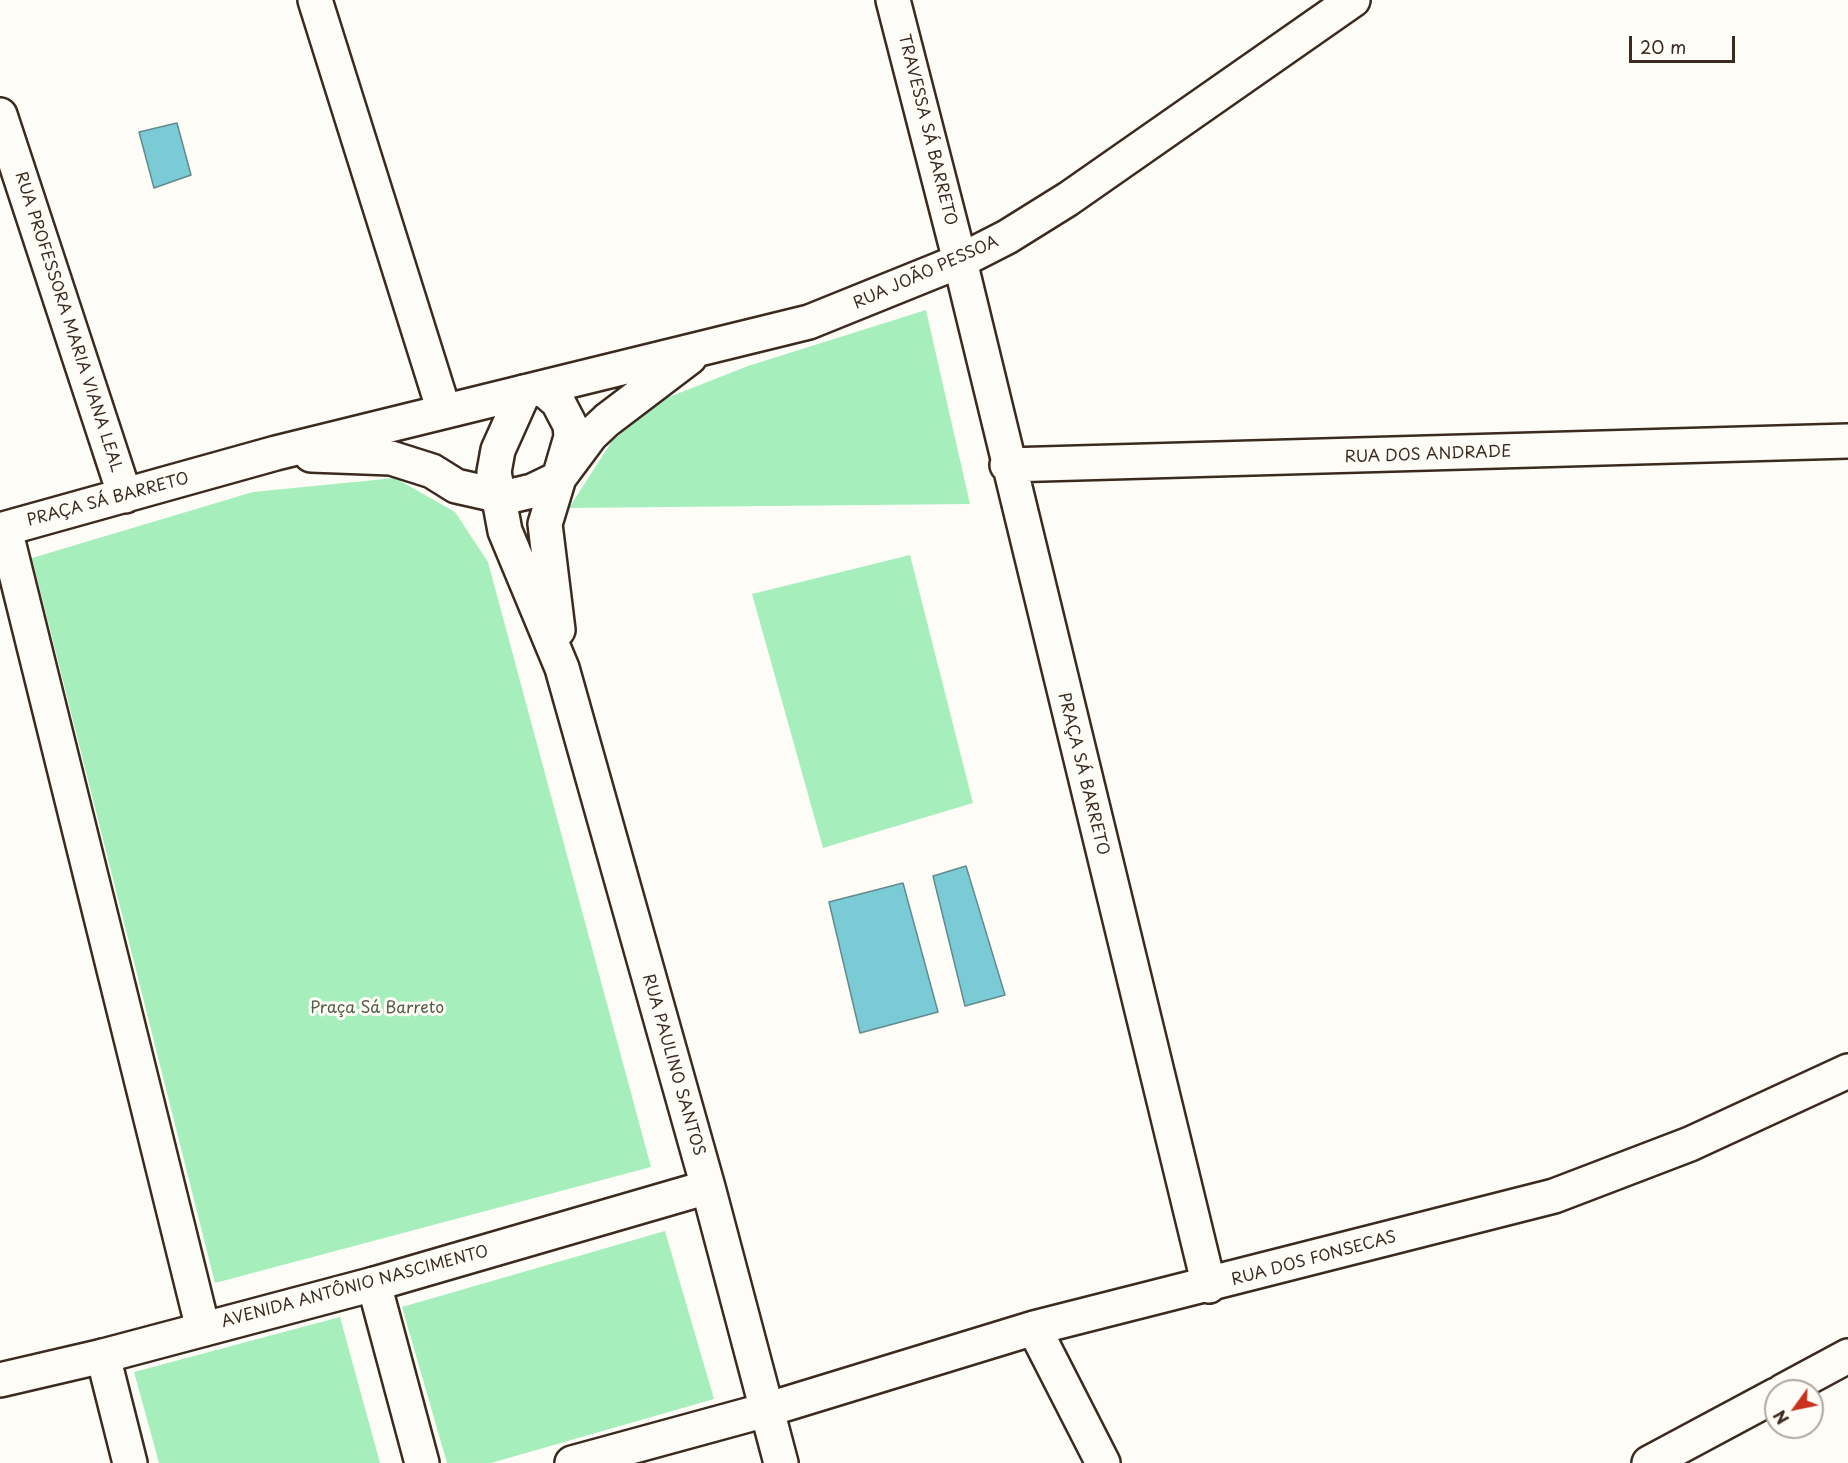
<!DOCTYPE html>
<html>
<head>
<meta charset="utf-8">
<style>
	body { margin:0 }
	#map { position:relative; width:1848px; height:1463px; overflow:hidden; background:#fdfcf7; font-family:"Playpen Sans",sans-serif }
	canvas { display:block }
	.north { position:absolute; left:1764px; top:1379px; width:60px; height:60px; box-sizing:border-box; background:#fdfcf7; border:2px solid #afa8a0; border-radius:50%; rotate:237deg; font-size:16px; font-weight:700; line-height:24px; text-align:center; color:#3b2a1e }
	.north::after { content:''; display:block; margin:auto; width:21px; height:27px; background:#c8321e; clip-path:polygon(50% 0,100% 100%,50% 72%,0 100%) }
	.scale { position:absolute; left:1629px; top:36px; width:106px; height:27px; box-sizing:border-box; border:3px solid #3b2a1e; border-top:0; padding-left:8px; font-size:18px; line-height:21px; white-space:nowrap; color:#3b2a1e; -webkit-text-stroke:4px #fdfcf7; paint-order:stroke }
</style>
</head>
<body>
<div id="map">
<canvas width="1848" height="1463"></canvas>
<div class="north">N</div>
<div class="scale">20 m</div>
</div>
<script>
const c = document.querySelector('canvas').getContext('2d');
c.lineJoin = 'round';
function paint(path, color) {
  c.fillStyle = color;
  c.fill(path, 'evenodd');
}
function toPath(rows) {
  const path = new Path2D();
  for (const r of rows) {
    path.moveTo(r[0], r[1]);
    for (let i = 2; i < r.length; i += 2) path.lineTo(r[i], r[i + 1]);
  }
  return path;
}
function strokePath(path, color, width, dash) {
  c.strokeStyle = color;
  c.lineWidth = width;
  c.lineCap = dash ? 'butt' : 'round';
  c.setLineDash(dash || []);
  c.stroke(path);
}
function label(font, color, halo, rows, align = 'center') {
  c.font = font + ' "Playpen Sans",sans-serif';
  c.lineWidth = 6;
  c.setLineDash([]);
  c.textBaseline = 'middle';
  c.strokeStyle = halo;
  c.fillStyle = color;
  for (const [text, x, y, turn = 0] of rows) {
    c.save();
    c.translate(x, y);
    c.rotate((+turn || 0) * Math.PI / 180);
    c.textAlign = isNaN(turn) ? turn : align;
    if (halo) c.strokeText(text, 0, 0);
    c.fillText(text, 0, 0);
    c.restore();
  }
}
const green = toPath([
	[926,310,970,504,569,508,612,441,664,399,748,366],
	[395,478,455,512,488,562,651,1167,215,1283,32,558,253,492],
	[910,555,973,803,823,848,752,594],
	[665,1231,714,1399,491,1463,447,1463,402,1307],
	[340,1317,380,1463,159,1463,134,1372]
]);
const water = toPath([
	[177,123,191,175,154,188,139,132,177,123],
	[966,866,1005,995,965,1006,933,876,966,866],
	[903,883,938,1012,860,1033,829,902,903,883]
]);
const minor = toPath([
	[315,0,444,411],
	[893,0,960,261,1209,1286],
	[0,115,125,496],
	[311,455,391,458,432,471,456,486,496,495],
	[1007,465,1848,441],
	[5,529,203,1329],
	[0,530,276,453,524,392],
	[374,1284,422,1463],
	[1034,1328,1103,1463],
	[103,1356,130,1463],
	[1783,1391,1848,1356],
	[572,1463,766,1410,1034,1328,1554,1196,1690,1144,1848,1071],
	[1649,1463,1776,1395]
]);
const major = toPath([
	[496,495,511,496,532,491,559,478,571,437,570,425,558,402,543,389],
	[558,630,545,524,559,478,591,435,607,420,690,357],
	[0,1380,103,1356,374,1284,708,1187],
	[781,1463,708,1187,562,668,505,531,494,472,498,450,524,392,809,322,960,261,1007,237,1068,199,1353,0]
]);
const streetNames = [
	["TRAVESSA SÁ BARRETO",927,130,76],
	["RUA JOÃO PESSOA",926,273,-24],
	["RUA PROFESSORA MARIA VIANA LEAL",68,322,72],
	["RUA DOS ANDRADE",1428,455,-2],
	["PRAÇA SÁ BARRETO",108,500,-15],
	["PRAÇA SÁ BARRETO",1083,774,76],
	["RUA PAULINO SANTOS",673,1065,74],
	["RUA DOS FONSECAS",1314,1259,-15],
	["AVENIDA ANTÔNIO NASCIMENTO",355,1287,-15]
];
const parkNames = [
	["Praça Sá Barreto",377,1009]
];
paint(green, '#a6efbd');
paint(water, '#7bcbd6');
strokePath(water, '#618b8c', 1.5);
strokePath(minor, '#3b2a1e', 38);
strokePath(major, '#3b2a1e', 38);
strokePath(minor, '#fdfcf7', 33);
strokePath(major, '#fdfcf7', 33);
label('16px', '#3b2a1e', '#fdfcf7', streetNames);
label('16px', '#565b46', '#fdfcf7', parkNames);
</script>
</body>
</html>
